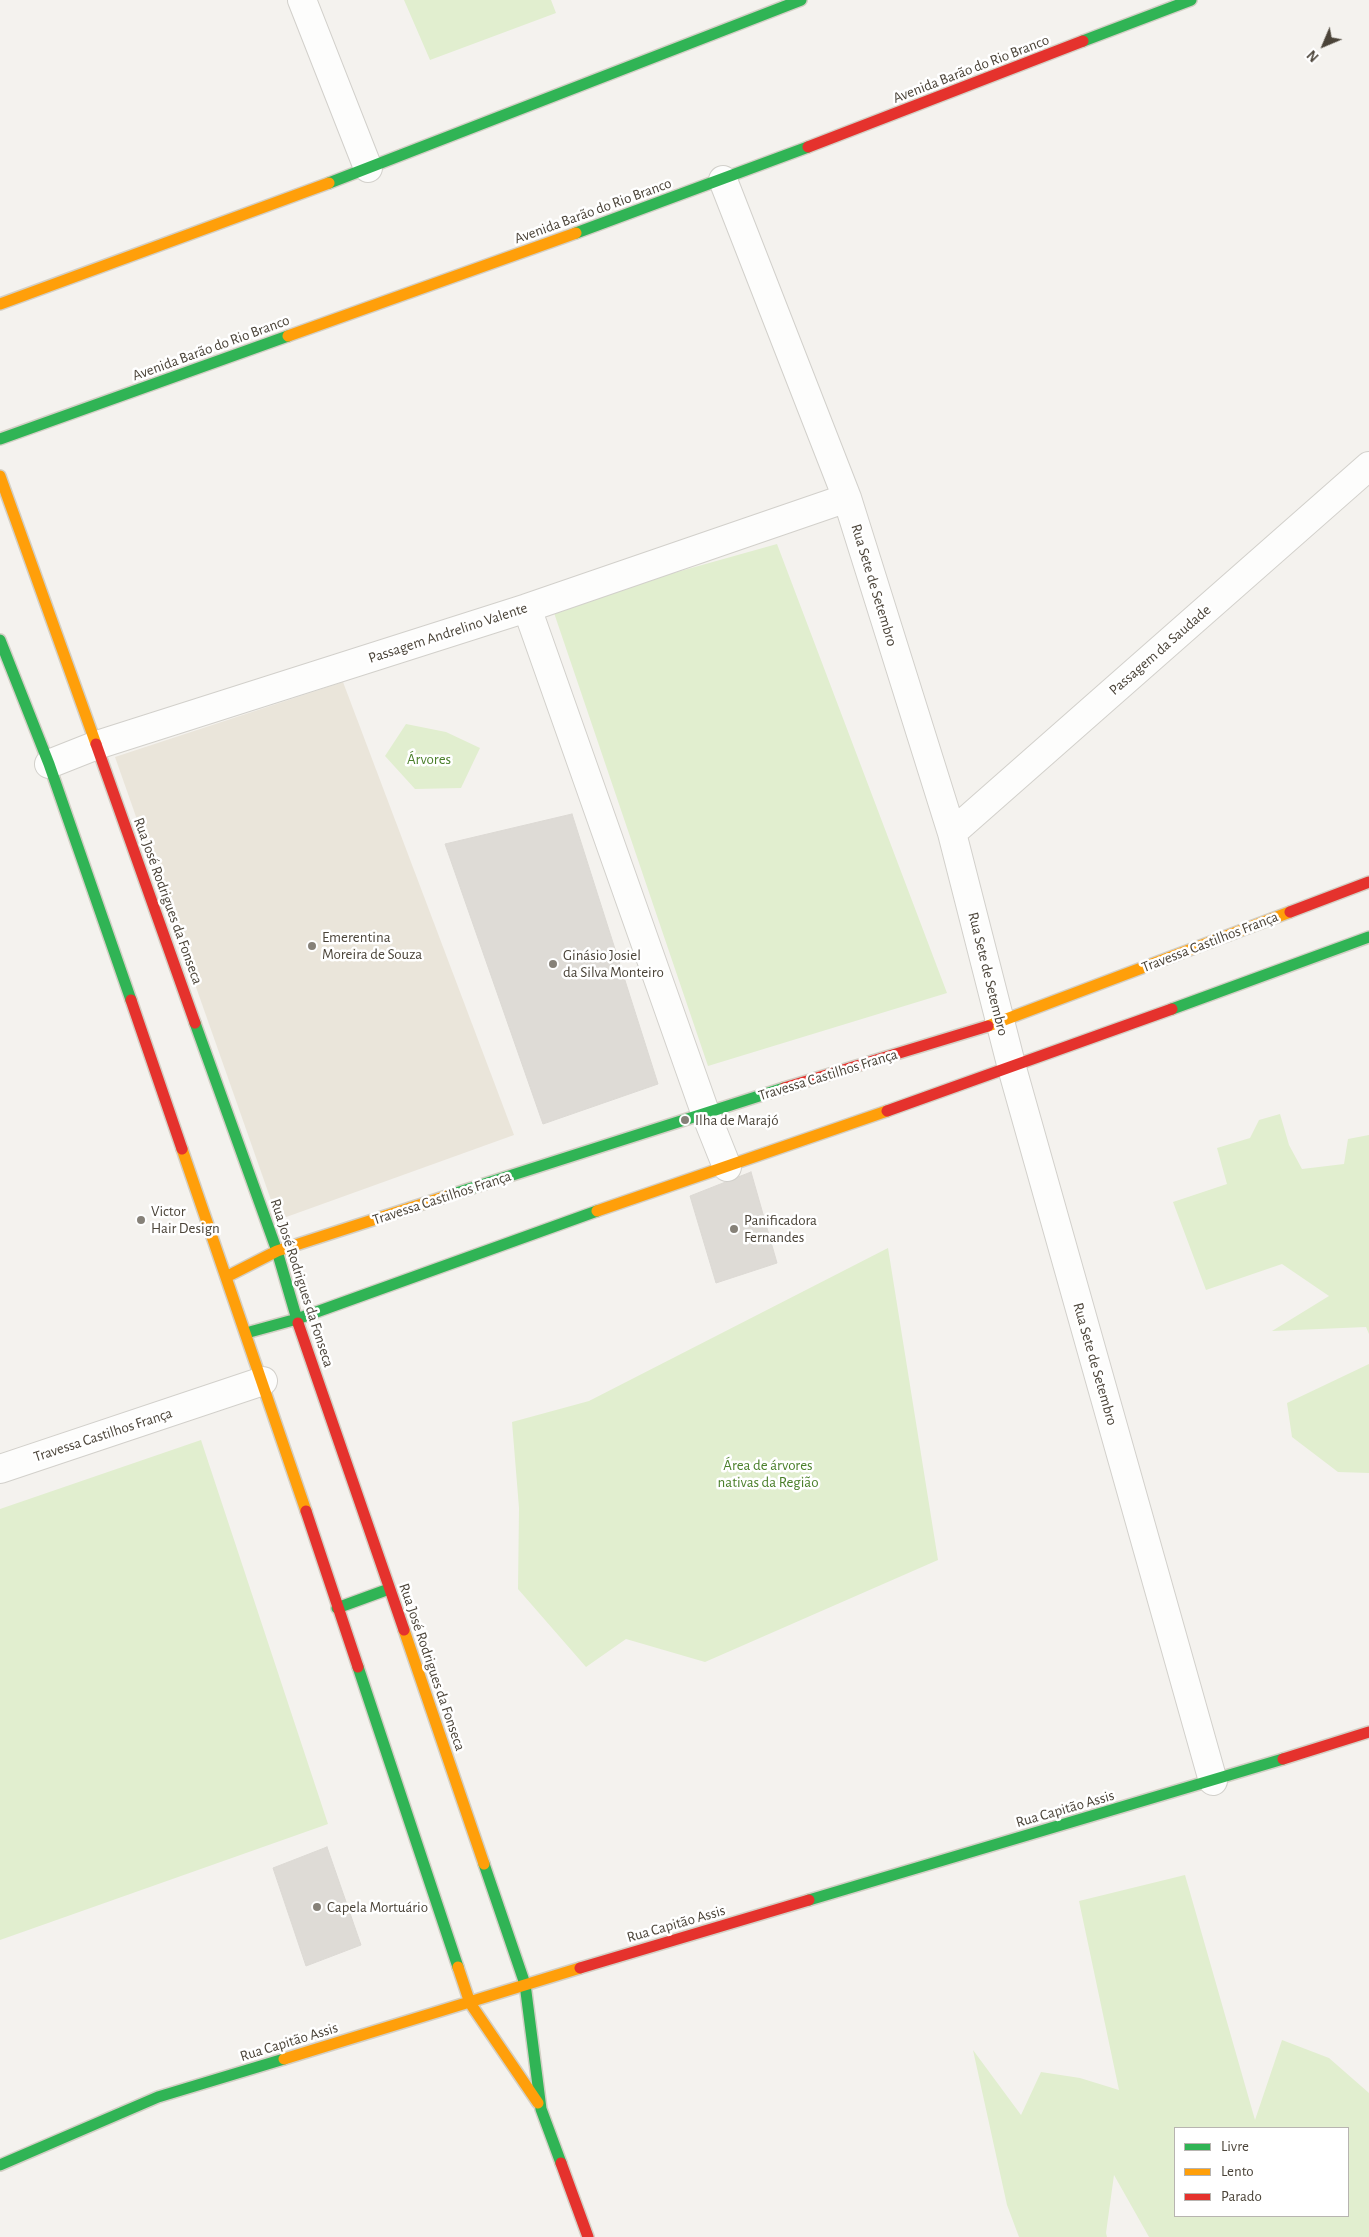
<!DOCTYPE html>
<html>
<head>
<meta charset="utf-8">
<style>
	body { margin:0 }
	#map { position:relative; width:1369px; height:2237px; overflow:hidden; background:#f4f2ee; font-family:"Alegreya Sans",sans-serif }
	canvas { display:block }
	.legend { position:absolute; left:1174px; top:2127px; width:175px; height:90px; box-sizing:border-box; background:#fff; border:1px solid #b7b4b0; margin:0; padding:6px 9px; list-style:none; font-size:15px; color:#4b4439 }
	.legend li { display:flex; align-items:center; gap:10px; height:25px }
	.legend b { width:25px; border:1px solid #b7b4b0 }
	.north { position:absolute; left:1299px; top:20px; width:50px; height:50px; -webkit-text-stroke:4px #fff; paint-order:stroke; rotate:225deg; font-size:14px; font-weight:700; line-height:20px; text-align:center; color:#4b4439 }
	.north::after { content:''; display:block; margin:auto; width:18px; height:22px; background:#4b4439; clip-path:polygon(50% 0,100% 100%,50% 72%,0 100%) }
</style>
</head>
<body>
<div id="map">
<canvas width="1369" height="2237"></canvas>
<ul class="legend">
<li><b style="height:6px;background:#30b455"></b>Livre</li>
<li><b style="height:6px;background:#ff9f0a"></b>Lento</li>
<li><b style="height:6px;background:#e5322d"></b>Parado</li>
</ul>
<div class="north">N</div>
</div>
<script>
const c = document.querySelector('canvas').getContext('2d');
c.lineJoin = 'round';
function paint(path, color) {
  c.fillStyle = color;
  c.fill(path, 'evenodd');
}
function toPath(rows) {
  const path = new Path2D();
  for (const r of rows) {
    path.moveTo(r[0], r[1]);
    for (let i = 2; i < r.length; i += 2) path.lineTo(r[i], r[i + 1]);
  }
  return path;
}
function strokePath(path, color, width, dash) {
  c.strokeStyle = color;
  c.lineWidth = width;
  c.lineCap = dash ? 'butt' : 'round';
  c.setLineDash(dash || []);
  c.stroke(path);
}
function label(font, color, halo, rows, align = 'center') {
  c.font = font + ' "Alegreya Sans",sans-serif';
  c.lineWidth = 5;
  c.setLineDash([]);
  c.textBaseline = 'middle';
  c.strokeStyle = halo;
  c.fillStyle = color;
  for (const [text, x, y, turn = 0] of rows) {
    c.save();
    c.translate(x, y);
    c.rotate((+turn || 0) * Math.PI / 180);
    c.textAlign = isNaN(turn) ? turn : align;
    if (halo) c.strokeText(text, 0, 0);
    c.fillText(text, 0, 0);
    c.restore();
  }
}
const education = toPath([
	[343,682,514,1135,278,1220,115,757]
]);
const green = toPath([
	[404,0,551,0,556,13,430,60],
	[777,544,947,993,708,1066,552,607],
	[406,724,446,732,480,748,461,788,415,789,385,756],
	[1280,1114,1289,1145,1302,1169,1344,1164,1348,1139,1369,1135,1369,1334,1366,1327,1272,1331,1329,1296,1282,1264,1206,1290,1173,1202,1227,1184,1217,1148,1250,1138,1259,1120],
	[888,1248,938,1560,705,1662,626,1639,586,1667,518,1589,519,1508,512,1422,589,1401],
	[1369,1364,1369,1473,1338,1472,1292,1437,1287,1403],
	[201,1440,328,1824,0,1940,0,1509],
	[1185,1875,1255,2120,1282,2040,1329,2058,1369,2093,1369,2237,1149,2237,1114,2175,1106,2233,1107,2237,1019,2237,1007,2205,973,2050,1021,2115,1041,2072,1080,2078,1119,2090,1079,1901],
	[1175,2128,1348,2128,1348,2216,1175,2216]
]);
const building = toPath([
	[572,814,658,1084,543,1124,445,844,572,814],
	[751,1172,777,1263,716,1283,690,1196,751,1172],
	[327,1847,361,1945,306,1966,273,1868,327,1847]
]);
const street = toPath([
	[302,0,368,168],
	[723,180,847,498,952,833,1012,1068,1213,1781],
	[527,608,705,1112,727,1167],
	[49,764,97,745,527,608,847,498],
	[952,833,1369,466],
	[0,1469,263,1381]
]);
const fast = toPath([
	[1083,41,1191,0],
	[329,183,801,0],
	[576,233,808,147],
	[0,439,288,336],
	[0,640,49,764,131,1000],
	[1172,1009,1369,937],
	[195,1023,277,1251,298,1323],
	[450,1195,784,1088],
	[246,1333,297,1319,597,1211],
	[337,1608,389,1589],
	[358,1667,458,1967],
	[484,1864,525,1984,541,2109,561,2163],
	[809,1900,1283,1759],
	[0,2165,158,2097,284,2059]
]);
const slow = toPath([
	[0,304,329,183],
	[288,336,576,233],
	[0,476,96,744],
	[988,1026,1290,912],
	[182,1149,306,1511],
	[597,1211,887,1111],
	[226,1277,277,1251,450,1195],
	[404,1630,484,1864],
	[458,1967,470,2003,538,2103],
	[284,2059,580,1968]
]);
const jam = toPath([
	[808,147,1083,41],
	[96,744,195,1023],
	[1290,912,1369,882],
	[131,1000,182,1149],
	[784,1088,988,1026],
	[887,1111,1172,1009],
	[298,1323,404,1630],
	[306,1511,358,1667],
	[1283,1759,1369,1732],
	[580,1968,809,1900],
	[561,2163,588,2237]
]);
const markers = [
	[312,946,5,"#868178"],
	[553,964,5,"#868178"],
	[685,1120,5,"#868178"],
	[141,1220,5,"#868178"],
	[734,1229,5,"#868178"],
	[317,1907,5,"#868178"]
];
const streetNames = [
	["Avenida Barão do Rio Branco",971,69,-21],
	["Avenida Barão do Rio Branco",593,211,-20],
	["Avenida Barão do Rio Branco",211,348,-20],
	["Rua Sete de Setembro",874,585,73],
	["Passagem Andrelino Valente",448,633,-18],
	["Passagem da Saudade",1160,650,-41],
	["Rua José Rodrigues da Fonseca",168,901,70],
	["Travessa Castilhos França",1210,942,-21],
	["Rua Sete de Setembro",988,974,76],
	["Travessa Castilhos França",828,1075,-17],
	["Travessa Castilhos França",442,1198,-18],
	["Rua José Rodrigues da Fonseca",302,1283,72],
	["Rua Sete de Setembro",1095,1364,74],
	["Travessa Castilhos França",103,1435,-18],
	["Rua José Rodrigues da Fonseca",432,1667,71],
	["Rua Capitão Assis",1065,1809,-16],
	["Rua Capitão Assis",676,1924,-16],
	["Rua Capitão Assis",289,2042,-17]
];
const parkNames = [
	["Árvores",429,759],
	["Área de árvores",768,1465],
	["nativas da Região",768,1482]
];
const poiNames = [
	["Emerentina",322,937],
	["Moreira de Souza",322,954],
	["Ginásio Josiel",563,955],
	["da Silva Monteiro",563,972],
	["Ilha de Marajó",695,1120],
	["Victor",151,1211],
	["Hair Design",151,1228],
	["Panificadora",744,1220],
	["Fernandes",744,1237],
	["Capela Mortuário",327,1907]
];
paint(education, '#eae5da');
paint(green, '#e1eecf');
paint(building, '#dedbd6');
strokePath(building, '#dcd9d4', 1);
strokePath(street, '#d2d0cb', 30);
strokePath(fast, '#d3cfc5', 14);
strokePath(slow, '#d3cfc5', 14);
strokePath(jam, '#d3cfc5', 14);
strokePath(street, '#fdfdfc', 28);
strokePath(fast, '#30b455', 11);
strokePath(slow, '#ff9f0a', 11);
strokePath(jam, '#e5322d', 11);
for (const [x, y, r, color] of markers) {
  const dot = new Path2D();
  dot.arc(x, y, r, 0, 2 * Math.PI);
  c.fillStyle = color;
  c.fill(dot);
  strokePath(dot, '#fff', 2);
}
label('15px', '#4b4439', '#fff', streetNames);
label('15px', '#4a7f2a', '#fff', parkNames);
label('15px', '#4b4439', '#fff', poiNames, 'left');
</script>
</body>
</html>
